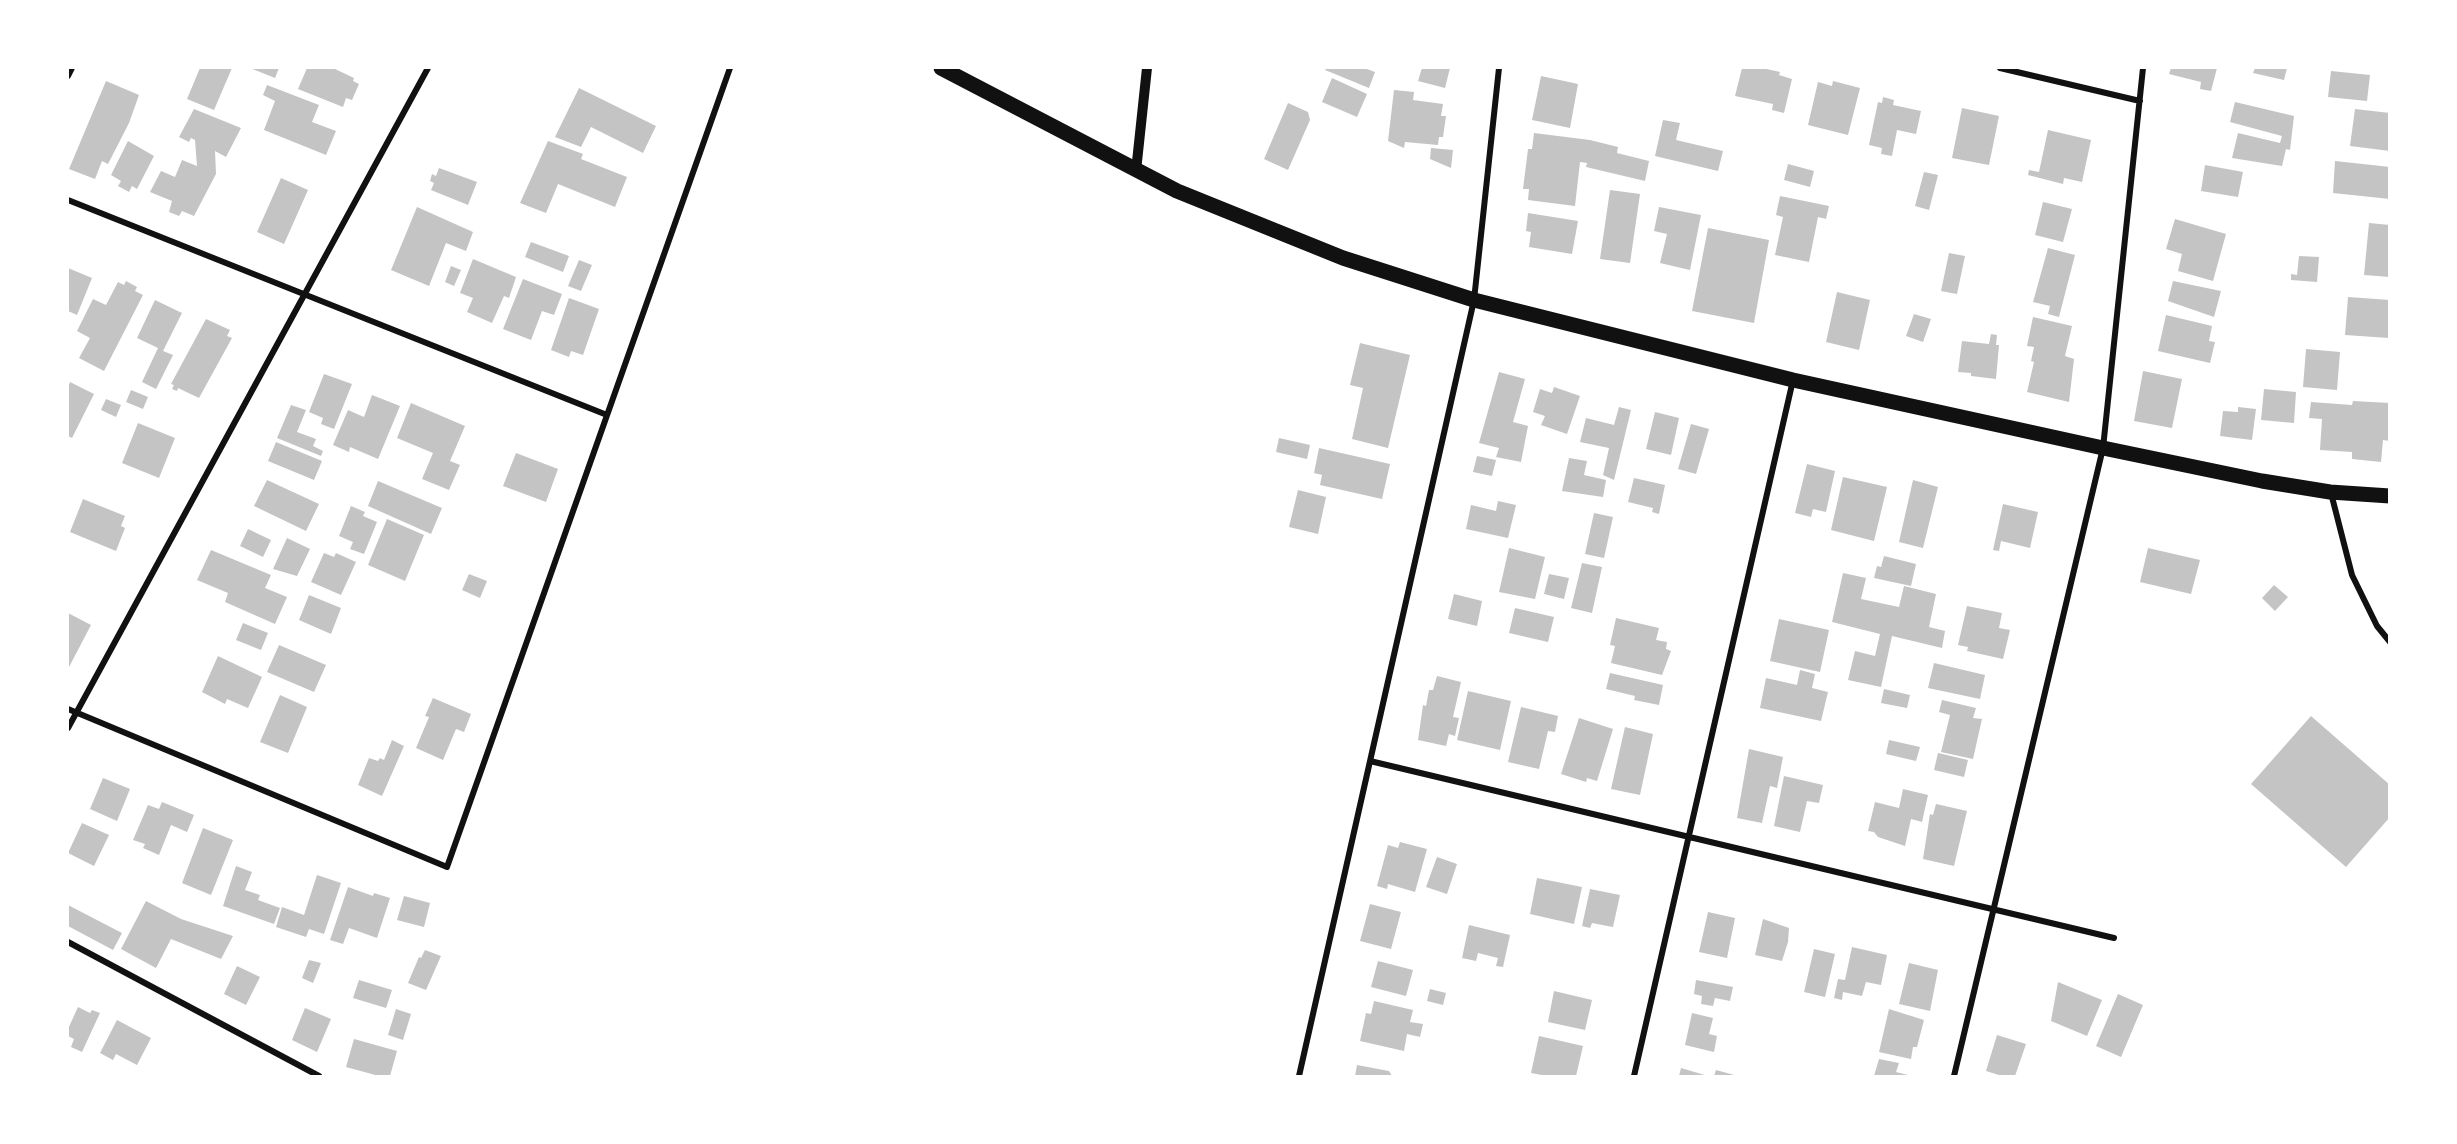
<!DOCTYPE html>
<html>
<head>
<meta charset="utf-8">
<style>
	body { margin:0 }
	#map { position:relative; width:2457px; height:1144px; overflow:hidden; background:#fff; font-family:Cabin,sans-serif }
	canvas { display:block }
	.frame { position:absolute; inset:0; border:69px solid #fff; pointer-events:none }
</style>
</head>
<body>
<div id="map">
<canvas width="2457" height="1144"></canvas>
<div class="frame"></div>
</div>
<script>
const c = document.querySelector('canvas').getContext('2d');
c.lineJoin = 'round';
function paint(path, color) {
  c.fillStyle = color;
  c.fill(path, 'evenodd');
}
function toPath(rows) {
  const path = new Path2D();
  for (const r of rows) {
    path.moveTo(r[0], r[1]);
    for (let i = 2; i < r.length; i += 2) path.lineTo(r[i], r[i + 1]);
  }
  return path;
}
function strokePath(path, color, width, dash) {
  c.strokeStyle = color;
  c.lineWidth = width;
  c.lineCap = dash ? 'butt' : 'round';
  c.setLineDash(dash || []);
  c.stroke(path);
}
const building = toPath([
	[200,68,232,68,214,110,187,99],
	[250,68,279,68,275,78],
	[307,68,333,68,354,78,353,81,359,84,352,100,346,98,343,107,298,89],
	[1326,68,1364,68,1375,72,1369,88,1325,70],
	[1422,68,1450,68,1445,88,1418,81],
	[1742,68,1762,68,1780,72,1779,75,1792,79,1784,113,1772,110,1773,104,1735,96],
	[2171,68,2217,68,2211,91,2200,89,2201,82,2169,74],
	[2255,68,2287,68,2284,80,2253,73],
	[2331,71,2370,75,2367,101,2328,97],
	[1541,76,1578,84,1570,128,1532,120],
	[1332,78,1367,94,1357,117,1322,102],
	[106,81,139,95,129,123,108,164,102,161,95,179,69,169],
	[1833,81,1860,88,1848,135,1808,125,1818,82,1832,86],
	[267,85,319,105,312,122,336,131,326,155,264,130,275,101,263,95],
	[579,88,656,126,643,153,591,127,581,147,555,137],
	[1394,90,1414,92,1413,100,1443,104,1441,116,1446,116,1443,137,1439,137,1438,145,1405,142,1404,148,1388,141],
	[1883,97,1894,100,1893,105,1921,111,1916,134,1897,130,1892,156,1881,154,1882,148,1869,145,1878,102,1882,103],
	[2235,102,2294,116,2290,150,2286,149,2282,166,2232,158,2238,133,2280,143,2282,136,2230,122],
	[1288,103,1308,112,1310,120,1288,170,1264,159],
	[1962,108,1999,116,1989,165,1952,158],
	[194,109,241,128,226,157,215,151,216,174,194,216,182,211,179,216,169,212,172,201,150,192,161,171,175,177,182,160,197,166,195,140,191,138,189,142,179,137],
	[2355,109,2390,113,2390,151,2350,146],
	[1663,120,1680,123,1676,140,1723,151,1718,171,1655,156],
	[2048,130,2091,140,2082,182,2064,178,2063,184,2028,175,2029,170,2039,172],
	[1534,133,1590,140,1618,147,1617,153,1649,161,1645,181,1586,167,1587,163,1580,162,1575,206,1528,200,1529,189,1523,189,1528,149,1532,149],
	[128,141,154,156,137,189,132,186,129,192,118,186,121,181,111,175],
	[548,141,583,154,581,159,627,177,615,207,558,184,546,213,520,203],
	[1431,148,1453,150,1451,168,1430,159],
	[2335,161,2390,167,2390,199,2333,193],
	[1788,164,1814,171,1810,187,1784,180],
	[2205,165,2243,172,2238,197,2201,191],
	[439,168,477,182,468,205,431,190,434,183,430,181,432,174,436,176],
	[1924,172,1938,175,1929,210,1915,206],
	[281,178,308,190,284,244,257,232],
	[1610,190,1640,194,1630,263,1600,259],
	[1780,196,1829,206,1826,219,1818,217,1809,262,1775,255,1783,217,1776,215],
	[2043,202,2072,209,2063,242,2035,235],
	[417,207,473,232,466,251,446,243,429,286,391,270],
	[1659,207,1701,215,1690,270,1660,263,1667,234,1654,231],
	[1528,213,1578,221,1572,254,1529,247,1531,232,1526,231],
	[2175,219,2226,234,2213,281,2178,271,2182,254,2166,249],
	[2369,223,2390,225,2390,277,2364,275],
	[1708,228,1769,240,1754,323,1692,311],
	[531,242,569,256,563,272,525,257],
	[2048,248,2075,255,2059,317,2048,314,2050,306,2033,302],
	[1949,253,1965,256,1957,294,1941,291],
	[2299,256,2319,257,2317,282,2291,280,2291,274,2297,275],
	[473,259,516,277,509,298,504,296,492,323,467,312,473,298,460,293],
	[579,260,592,265,581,291,568,286],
	[451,266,461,270,454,286,445,282],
	[68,268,92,278,77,315,68,311],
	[523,279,562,294,554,315,542,311,531,340,503,329],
	[126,281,137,287,135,291,143,295,104,371,79,358,90,338,77,331,93,299,106,305,118,282,124,285],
	[2173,281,2221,291,2214,317,2168,301],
	[1837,292,1870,300,1859,350,1826,342],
	[2348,297,2390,300,2389,338,2345,335],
	[569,298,599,309,583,355,571,351,569,357,551,350],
	[155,300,182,313,163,351,173,355,156,389,142,382,158,348,137,338],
	[1914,314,1931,319,1923,342,1906,336],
	[2166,315,2212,326,2209,341,2215,342,2210,363,2158,351],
	[2033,317,2072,326,2065,356,2074,359,2069,402,2027,392,2034,362,2031,361,2034,347,2027,346],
	[206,319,230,330,227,336,232,338,199,398,178,388,177,391,172,389,174,385,171,384],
	[1991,334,1997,335,1996,345,1999,345,1996,379,1971,376,1971,373,1958,372,1962,341,1989,344],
	[1360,343,1410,355,1388,448,1352,439,1363,388,1350,385],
	[2306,349,2340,352,2337,390,2303,387],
	[2143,371,2182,379,2172,428,2134,421],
	[1499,372,1525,379,1513,422,1528,426,1521,462,1496,457,1499,448,1479,443],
	[324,374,352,384,334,429,321,424,323,418,309,412],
	[70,382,94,394,72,438,68,436,68,388],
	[1554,387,1580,396,1567,434,1541,425,1545,416,1533,412,1540,389,1552,393],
	[2264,389,2296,392,2294,423,2261,420],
	[131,390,148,397,143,409,126,402],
	[372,395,400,406,378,459,350,447,349,452,333,445,348,410,364,417],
	[106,399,121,405,116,417,101,410],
	[2353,401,2390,403,2390,441,2383,440,2381,462,2352,459,2352,452,2320,450,2322,419,2309,418,2311,402,2352,405],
	[411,403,465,426,450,461,460,465,449,490,422,479,433,453,397,438],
	[291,405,306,410,297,432,316,439,313,446,323,451,321,456,277,438],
	[1619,407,1631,410,1614,480,1603,475,1609,448,1580,442,1586,418,1614,425],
	[2238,407,2256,409,2252,440,2220,436,2223,411,2238,412],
	[1655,412,1679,418,1671,455,1646,449],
	[138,423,175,438,159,478,122,463],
	[1691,424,1709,429,1696,474,1678,469],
	[1279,438,1310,445,1307,459,1276,452],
	[276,442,322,461,314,480,268,461],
	[1319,448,1390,464,1382,499,1320,485,1322,475,1314,473],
	[516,453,558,469,546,502,503,486],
	[1477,456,1496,460,1492,476,1473,472],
	[1569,458,1587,461,1584,475,1606,480,1603,497,1562,491],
	[1807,464,1835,471,1826,512,1813,509,1811,517,1795,513],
	[1843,477,1887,487,1874,541,1831,530],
	[1634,478,1665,485,1659,514,1652,512,1653,508,1628,502],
	[267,480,319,504,306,531,254,506],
	[1913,480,1938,487,1923,548,1899,542],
	[378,481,442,508,431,534,368,506],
	[1298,490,1326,497,1318,534,1289,527],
	[83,499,125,516,121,526,125,528,116,551,70,532],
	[1498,501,1516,505,1508,538,1466,529,1471,505,1496,511],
	[2003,504,2038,512,2030,548,2001,541,1999,551,1993,550],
	[351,506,365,512,363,516,377,522,364,554,350,549,353,542,339,536],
	[1594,513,1613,517,1604,558,1585,554],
	[387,519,424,535,405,581,368,565],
	[248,529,271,540,263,557,240,546],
	[287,538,310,549,297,576,273,569],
	[1509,548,1545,557,1535,599,1499,592],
	[2148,548,2200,560,2191,594,2140,582],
	[211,550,271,575,265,588,287,597,275,624,225,602,228,593,197,580],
	[324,553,334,557,336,553,356,562,341,595,311,582],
	[1884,556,1916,564,1911,586,1874,578,1877,566,1881,567],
	[1582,563,1602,567,1592,613,1571,608],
	[1843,573,1866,578,1861,599,1899,607,1904,586,1936,594,1929,627,1945,631,1942,648,1892,636,1881,687,1848,680,1855,651,1875,656,1880,634,1832,622],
	[469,574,487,581,480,598,462,590],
	[1549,574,1569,578,1564,599,1544,594],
	[2274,585,2288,597,2275,611,2262,598],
	[1454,594,1482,601,1477,626,1448,619],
	[309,595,341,608,331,634,299,620],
	[1967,606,2002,613,1999,628,2010,630,2003,659,1967,651,1968,647,1958,645],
	[1515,608,1554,617,1548,642,1509,633],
	[68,613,91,625,68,669],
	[1616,618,1659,628,1656,640,1667,642,1666,649,1671,651,1662,675,1611,663,1615,646,1610,645],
	[1779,619,1829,630,1820,672,1770,661],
	[243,623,268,633,261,650,236,640],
	[279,645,326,665,314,692,267,672],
	[218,656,262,677,248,708,227,699,225,704,202,692],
	[1934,663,1985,675,1980,699,1928,688],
	[1800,670,1815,674,1812,688,1828,692,1821,721,1760,708,1766,678,1797,685],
	[1610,673,1663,685,1659,705,1634,700,1635,696,1606,689],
	[1437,676,1461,682,1453,717,1459,718,1455,736,1449,734,1446,746,1418,740,1423,705,1426,706,1429,690,1433,690],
	[1884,689,1910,695,1907,708,1881,703],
	[1468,691,1511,701,1500,750,1457,740],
	[280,695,307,707,288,753,260,742],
	[433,698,471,714,464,732,456,729,443,760,416,748,429,717,425,716],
	[1942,700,1976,708,1973,718,1982,719,1973,759,1941,752,1950,715,1939,712],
	[1521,707,1558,716,1555,732,1548,731,1539,769,1508,762],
	[2311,716,2390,785,2390,817,2346,867,2251,784],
	[1579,718,1613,729,1597,781,1587,778,1586,782,1561,774],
	[1625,727,1653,734,1640,795,1611,789],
	[392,740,404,746,382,796,358,785,369,758,378,761,380,758,384,760],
	[1889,740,1920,747,1916,761,1886,754],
	[1749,749,1783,757,1777,788,1770,786,1762,823,1737,818],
	[1938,753,1968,760,1964,777,1934,770],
	[1784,776,1823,785,1819,803,1807,801,1800,832,1774,826],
	[103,778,130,789,117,821,90,809],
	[1903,789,1928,795,1922,822,1911,819,1905,846,1878,837,1874,832,1868,831,1875,802,1899,808],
	[162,802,194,815,187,832,171,825,159,855,143,848,145,844,133,840,148,805,159,809],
	[1936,804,1967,811,1954,866,1923,859,1930,814,1933,815],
	[82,823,109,835,94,866,68,853],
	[203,828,233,840,211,895,182,883],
	[1400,842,1427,849,1415,892,1388,884,1387,889,1377,886,1388,845,1398,848],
	[1437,857,1457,864,1447,894,1426,887],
	[236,866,252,872,245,890,260,895,258,900,280,908,274,924,223,906],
	[317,875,341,883,324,934,309,929,306,937,276,927,282,907,304,915],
	[1537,878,1582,887,1574,924,1530,914],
	[348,887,373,896,374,893,390,898,377,938,349,928,343,944,330,940],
	[1590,889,1620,895,1613,927,1592,923,1590,928,1582,926],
	[404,896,430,903,424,927,397,920],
	[146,901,181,919,233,936,221,959,171,939,156,968,121,949],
	[1370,904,1401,912,1391,949,1360,941],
	[68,905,122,933,113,950,68,926],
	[1708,912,1735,918,1727,958,1699,952],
	[1763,919,1789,928,1788,942,1782,961,1755,955],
	[1469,925,1510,935,1503,967,1496,966,1498,958,1478,953,1476,961,1462,958],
	[1852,947,1887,955,1881,985,1866,982,1862,996,1843,992,1842,1000,1834,998,1838,979,1845,980],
	[1814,949,1835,954,1825,997,1804,992],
	[425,950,441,956,426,990,408,983,419,957,421,958],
	[309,960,321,963,313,983,302,978],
	[1378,961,1413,970,1406,996,1371,987],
	[1909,963,1938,970,1930,1011,1899,1004],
	[237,966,260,977,246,1005,224,994],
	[359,980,392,990,386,1008,353,998],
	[1696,980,1733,987,1730,1001,1715,998,1713,1006,1701,1004,1702,996,1694,994],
	[2058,982,2102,1000,2087,1036,2051,1021],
	[1430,989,1446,993,1443,1005,1427,1001],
	[1554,991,1592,1000,1585,1030,1548,1022],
	[2118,994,2143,1005,2121,1057,2096,1046],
	[1374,1001,1413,1010,1410,1022,1423,1024,1420,1037,1407,1034,1404,1051,1360,1041,1366,1013,1371,1014],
	[78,1007,90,1013,92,1010,100,1013,82,1052,71,1047,74,1039,68,1036,68,1029],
	[305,1008,331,1019,317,1052,292,1040],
	[396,1009,411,1014,403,1040,388,1035],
	[1889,1009,1924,1020,1917,1047,1913,1047,1911,1059,1879,1052],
	[1692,1013,1713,1018,1709,1034,1717,1036,1714,1052,1685,1045],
	[117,1020,151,1038,137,1065,116,1054,113,1060,100,1053],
	[1997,1035,2026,1044,2015,1076,2002,1076,1986,1071],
	[1539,1036,1583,1046,1576,1076,1547,1076,1531,1073],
	[354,1039,397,1051,390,1076,379,1076,346,1067],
	[1879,1059,1899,1063,1896,1072,1912,1076,1874,1076],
	[1357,1065,1389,1071,1392,1076,1355,1076],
	[1681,1068,1708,1076,1679,1076],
	[1716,1070,1738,1076,1714,1076]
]);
const minor = toPath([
	[2000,68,2140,101],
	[68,76,72,68],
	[68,200,607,415],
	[2331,493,2352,575,2377,626,2390,642],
	[68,709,447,867,730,68],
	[68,728,428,68],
	[1370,761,2114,938],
	[68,942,319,1076],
	[1299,1076,1474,300,1499,68],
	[1634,1076,1793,380],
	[1954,1076,2103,448,2143,68]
]);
const tertiary = toPath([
	[1136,171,1147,68]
]);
const primary = toPath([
	[941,68,1177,191,1343,258,1474,300,1793,380,2103,448,2262,481,2330,492,2390,496]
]);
paint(building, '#c4c4c4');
strokePath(minor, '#111', 6);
strokePath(tertiary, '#111', 10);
strokePath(primary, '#111', 15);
</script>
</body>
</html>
